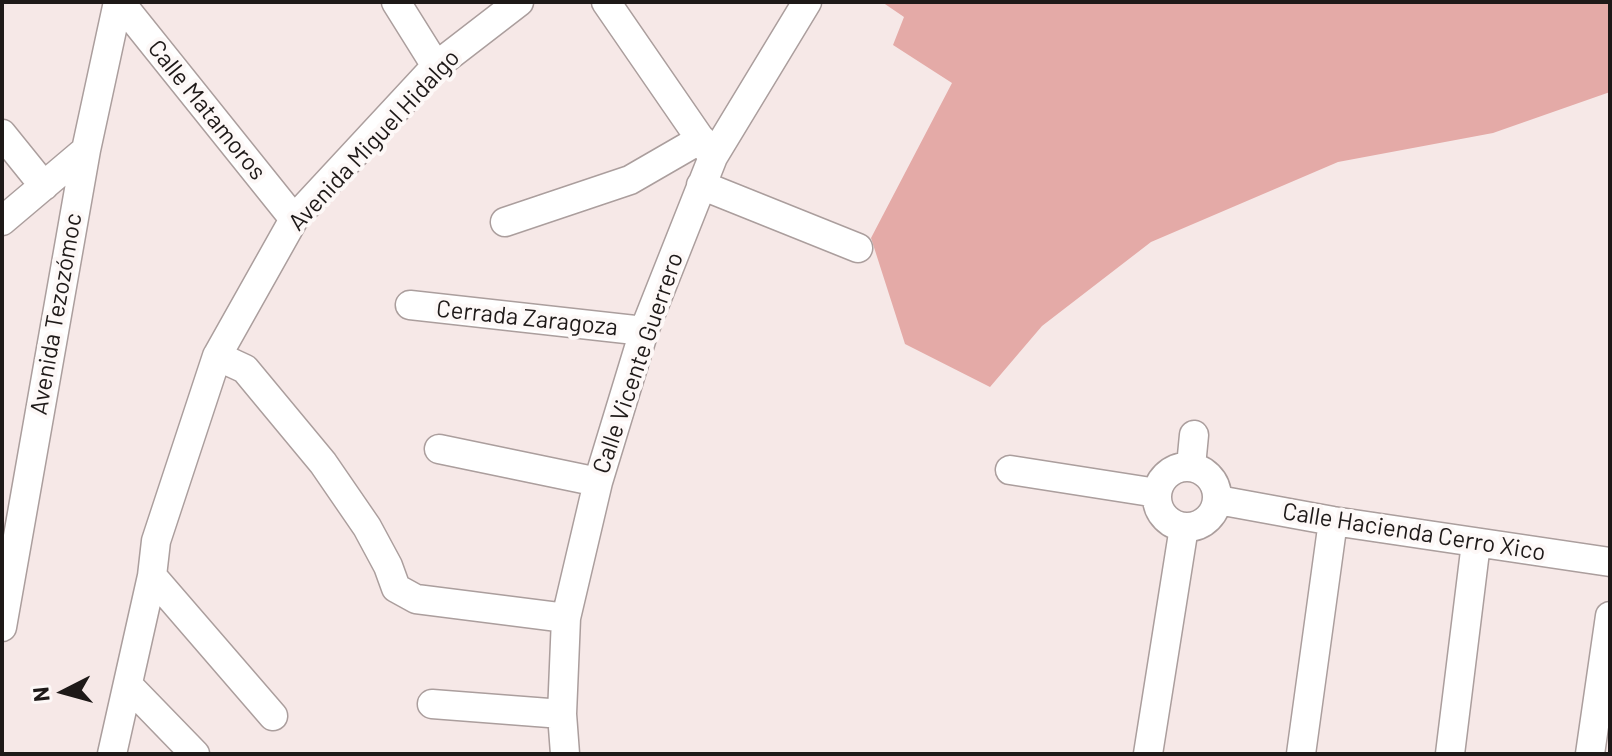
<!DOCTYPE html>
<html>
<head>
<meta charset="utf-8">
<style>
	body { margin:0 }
	#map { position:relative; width:1612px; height:756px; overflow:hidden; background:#f6e8e7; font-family:Barlow,sans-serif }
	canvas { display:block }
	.frame { position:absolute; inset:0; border:4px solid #1e1918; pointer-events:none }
	.north { position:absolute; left:24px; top:652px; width:80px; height:80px; -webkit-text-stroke:6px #fdf8f7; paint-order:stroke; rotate:264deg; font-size:22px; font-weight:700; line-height:32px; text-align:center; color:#1e1918 }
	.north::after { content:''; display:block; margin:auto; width:28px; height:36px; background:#1e1918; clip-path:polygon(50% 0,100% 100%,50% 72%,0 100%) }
</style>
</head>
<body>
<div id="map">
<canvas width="1612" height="756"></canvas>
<div class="frame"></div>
<div class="north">N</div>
</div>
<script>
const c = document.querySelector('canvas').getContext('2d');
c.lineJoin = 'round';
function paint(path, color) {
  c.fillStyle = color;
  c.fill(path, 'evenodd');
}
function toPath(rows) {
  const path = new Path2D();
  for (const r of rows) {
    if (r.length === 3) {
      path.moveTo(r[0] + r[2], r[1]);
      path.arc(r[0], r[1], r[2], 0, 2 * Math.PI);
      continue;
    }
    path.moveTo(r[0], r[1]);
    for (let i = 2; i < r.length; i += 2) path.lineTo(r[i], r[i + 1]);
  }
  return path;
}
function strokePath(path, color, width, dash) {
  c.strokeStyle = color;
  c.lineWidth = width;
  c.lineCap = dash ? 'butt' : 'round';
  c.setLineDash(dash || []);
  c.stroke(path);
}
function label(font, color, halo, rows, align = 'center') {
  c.font = font + ' Barlow,sans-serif';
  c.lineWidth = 8;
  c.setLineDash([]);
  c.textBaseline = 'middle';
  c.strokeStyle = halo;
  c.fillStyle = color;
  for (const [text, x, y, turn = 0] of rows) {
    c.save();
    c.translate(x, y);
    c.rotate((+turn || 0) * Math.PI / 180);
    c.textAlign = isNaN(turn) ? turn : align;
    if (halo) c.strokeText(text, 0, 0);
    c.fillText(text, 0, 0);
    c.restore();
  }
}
const green = toPath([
	[882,2,1610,2,1610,92,1493,133,1338,162,1151,242,1042,326,990,387,905,344,871,238,952,83,893,45,904,17]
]);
const street = toPath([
	[120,2,294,219],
	[396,2,436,66],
	[606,2,710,153],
	[2,134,44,186],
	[701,185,858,248],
	[2,221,86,150],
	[505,222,630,180,701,139],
	[410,305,644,331],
	[217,356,245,369,323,463,367,527,388,566,396,588,416,599,566,618],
	[439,449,598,482],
	[1191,466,1194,435],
	[1187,497,30],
	[1010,470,1157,493],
	[1218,500,1333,521,1610,562],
	[152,576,273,716],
	[2,627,86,150,118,2],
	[128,685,195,754],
	[432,704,562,714],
	[112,754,152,576,156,541,217,356,294,219,436,66,519,2],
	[565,754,562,714,566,618,598,482,644,331,713,157,807,2],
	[1148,754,1184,527],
	[1301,754,1333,521],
	[1450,754,1476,543],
	[1590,754,1610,616]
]);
const streetNames = [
	["Calle Matamoros",207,110,51],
	["Avenida Miguel Hidalgo",374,140,-47],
	["Avenida Tezozómoc",56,314,-80],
	["Cerrada Zaragoza",527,318,6],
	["Calle Vicente Guerrero",638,363,-71],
	["Calle Hacienda Cerro Xico",1414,532,9]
];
paint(green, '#e4aaa7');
strokePath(street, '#ab9e9d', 31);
strokePath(street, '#fff', 28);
label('24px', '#1e1918', '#fdf8f7', streetNames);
</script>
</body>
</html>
